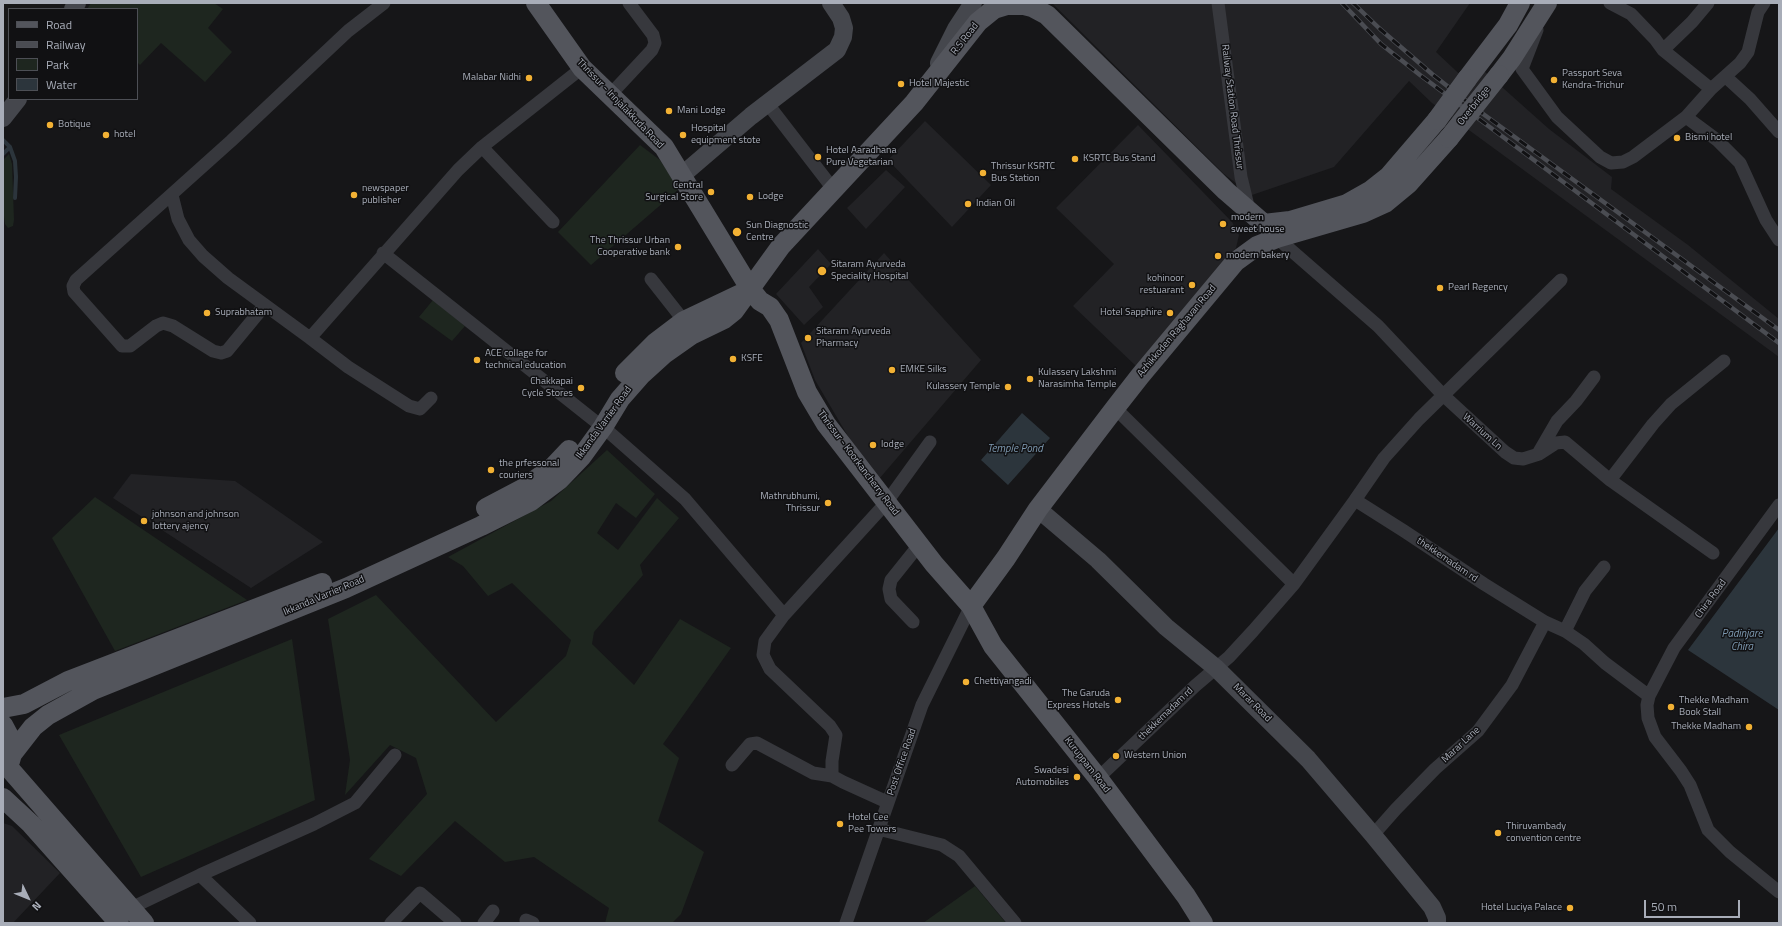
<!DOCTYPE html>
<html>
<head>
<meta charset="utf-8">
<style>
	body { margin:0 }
	#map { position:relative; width:1782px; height:926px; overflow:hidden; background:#161618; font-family:"Titillium Web",sans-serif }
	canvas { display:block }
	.frame { position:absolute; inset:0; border:4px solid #a8adb8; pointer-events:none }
	.legend { position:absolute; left:8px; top:8px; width:130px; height:92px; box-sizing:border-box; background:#111113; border:1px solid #4d4f55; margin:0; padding:5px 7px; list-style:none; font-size:12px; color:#a8adb8 }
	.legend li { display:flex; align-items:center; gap:8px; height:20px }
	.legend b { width:20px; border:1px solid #4d4f55 }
	.north { position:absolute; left:8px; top:878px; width:40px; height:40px; -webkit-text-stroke:3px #111113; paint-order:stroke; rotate:133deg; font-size:11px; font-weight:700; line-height:16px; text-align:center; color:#a8adb8 }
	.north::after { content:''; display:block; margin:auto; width:14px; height:18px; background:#a8adb8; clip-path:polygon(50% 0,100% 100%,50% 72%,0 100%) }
	.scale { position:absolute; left:1644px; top:900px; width:96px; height:18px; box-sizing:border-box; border:2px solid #a8adb8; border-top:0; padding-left:5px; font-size:12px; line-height:14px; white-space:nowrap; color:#a8adb8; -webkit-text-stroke:3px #111113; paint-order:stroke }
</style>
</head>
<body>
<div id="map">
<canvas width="1782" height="926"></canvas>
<div class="frame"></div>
<ul class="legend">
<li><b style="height:5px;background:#53555c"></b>Road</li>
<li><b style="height:5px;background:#4a4c52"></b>Railway</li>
<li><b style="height:11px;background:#1e261f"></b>Park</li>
<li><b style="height:11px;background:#2c353c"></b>Water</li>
</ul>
<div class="north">N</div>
<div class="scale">50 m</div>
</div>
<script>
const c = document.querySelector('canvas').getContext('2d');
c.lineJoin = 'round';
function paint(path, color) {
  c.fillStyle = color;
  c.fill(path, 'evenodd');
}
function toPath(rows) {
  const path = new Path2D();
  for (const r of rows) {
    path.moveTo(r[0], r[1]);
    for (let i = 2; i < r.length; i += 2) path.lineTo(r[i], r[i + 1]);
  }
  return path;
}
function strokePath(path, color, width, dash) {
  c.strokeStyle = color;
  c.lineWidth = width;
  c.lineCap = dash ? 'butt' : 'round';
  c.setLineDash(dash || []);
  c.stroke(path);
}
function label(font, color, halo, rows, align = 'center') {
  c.font = font + ' "Titillium Web",sans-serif';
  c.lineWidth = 3;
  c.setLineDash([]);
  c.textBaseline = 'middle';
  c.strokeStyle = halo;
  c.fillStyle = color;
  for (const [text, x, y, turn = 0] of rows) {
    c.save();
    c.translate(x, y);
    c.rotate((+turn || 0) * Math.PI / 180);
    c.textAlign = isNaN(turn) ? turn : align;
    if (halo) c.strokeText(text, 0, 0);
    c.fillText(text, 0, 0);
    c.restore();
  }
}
const built = toPath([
	[1052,3,1470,3,1436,52,1471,85,1484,71,1549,129,1612,177,1611,189,1688,245,1779,319,1779,357,1432,103,1409,81,1334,167,1252,195,1224,174],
	[925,121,991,185,952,227,888,160],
	[1138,125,1232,222,1239,235,1236,248,1137,367,1073,306,1114,264,1056,208],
	[886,170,905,187,866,229,847,208],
	[818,249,831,264,809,287,823,307,804,325,776,294],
	[884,253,981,360,879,479,852,443,815,380,801,343],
	[131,474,235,481,323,542,251,588,113,498],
	[3,823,12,826,60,873,13,923,3,923]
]);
const green = toPath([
	[91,3,214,3,223,9,208,28,232,52,205,82,161,43,140,65,137,62,137,9,87,9],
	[640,145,660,160,679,189,591,265,558,232],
	[9,154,12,164,14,220,13,226,8,228,5,224,3,208,3,160],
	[433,300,465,326,452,341,419,317],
	[607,450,655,494,636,518,616,503,597,533,618,550,657,498,679,518,640,565,643,575,594,632,592,644,634,685,680,619,731,648,663,744,679,758,658,821,704,852,681,914,672,923,605,923,609,908,534,857,505,862,455,821,401,876,369,859,427,794,416,758,390,745,345,795,350,760,328,619,376,595,496,722,566,656,571,640,512,583,488,596,463,566,448,557,551,501],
	[95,497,247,600,115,651,52,538],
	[292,639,315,800,141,877,59,735],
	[975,886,1006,923,923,923]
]);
const water = toPath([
	[1022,413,1050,438,1008,485,981,460],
	[1779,528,1779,710,1688,650]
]);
const stream = toPath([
	[3,140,10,147,15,161,16,177,15,198],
	[3,154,10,147]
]);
const street = toPath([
	[1218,3,1241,177,1249,210],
	[1610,3,1631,14,1655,39,1663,50,1711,89],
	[1764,3,1758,12,1748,52,1740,63,1711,89,1686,117,1717,140,1740,163,1766,220,1779,240],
	[1537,30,1522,69,1557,117,1600,157,1611,163,1623,162,1633,157,1686,117],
	[1663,50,1692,22,1708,3],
	[1726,77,1750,99,1779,132],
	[610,95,652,50,655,43,653,35,629,3],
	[767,103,834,190],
	[482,147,553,222],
	[172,195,178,219,189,240,203,256,228,278,310,338,458,170,482,147,582,68],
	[1277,238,1378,326,1443,395,1505,452,1514,458,1523,459,1539,454,1556,443,1565,442,1610,480,1713,553],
	[383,253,610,433,685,499,784,615],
	[651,279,684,321],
	[265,305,227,351,221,353,213,351,173,326,163,323,156,326,130,346,122,346,74,292,73,286,76,280,231,141,348,31,384,3],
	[310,338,348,367,409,406,420,409,431,398],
	[1115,408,1294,584],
	[1539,452,1557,421,1576,401,1594,377],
	[1610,480,1653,424,1671,404,1724,361],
	[1355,500,1384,458,1419,419,1561,280],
	[1779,505,1674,648,1649,696,1647,705,1648,718,1655,737,1681,771,1690,785,1708,830,1730,852,1779,892],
	[913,622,891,599,889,589,891,580,919,545],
	[1565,631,1585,591,1604,567],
	[732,765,750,744,757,743,813,773,832,776],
	[1098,778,1195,686,1229,657,1253,631,1294,584,1355,500,1404,531,1484,584,1545,622,1565,631,1584,644,1605,663,1649,696],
	[887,802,843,782,832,776,832,761,836,735,830,726,770,669,763,655,765,641,784,615,886,503,930,442],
	[878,829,942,845,959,856,1015,923],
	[1373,835,1396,809,1435,769,1478,731,1512,685,1545,622],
	[200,875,250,923],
	[131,908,200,875,314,824,355,803,395,755],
	[526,920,533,923],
	[391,923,420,893,455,923],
	[484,923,493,911],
	[846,923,922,705,971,606]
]);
const secondary = toPath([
	[73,9,77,3],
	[939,63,956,29,973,3],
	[3,118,18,99],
	[681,176,751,116,837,50,843,37,844,28,841,18,831,3],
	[1038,509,1098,560,1166,627,1216,668,1308,759,1373,835,1432,907,1437,918,1437,923]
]);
const primary = toPath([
	[536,3,582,68,664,147,751,290,760,301,770,307,779,320,807,392,826,424,934,564,971,606,993,646,1098,778,1186,896,1203,923],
	[1499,75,1512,58,1547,3],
	[1467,79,1508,25,1520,3],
	[625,373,655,343,684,321,745,292],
	[486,508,524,488,552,468,569,450],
	[971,606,1006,558,1038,509,1115,408,1140,376,1235,262,1257,246,1277,238,1363,213,1385,203,1408,184,1449,138],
	[3,708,24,704,68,681,322,583],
	[3,725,11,740,12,754,10,761],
	[12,754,33,727,48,715,93,690,346,588,481,526,531,501,559,480,582,456,603,427,620,399,642,374,664,354,691,335,724,319,734,311,781,246,914,103,978,22,994,9,1007,5,1024,5,1032,7,1047,15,1226,191,1264,224,1290,221,1347,204,1370,191,1389,176,1437,120],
	[8,767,144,923],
	[3,798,31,824,119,923]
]);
const rail = toPath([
	[1342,3,1381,44,1420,75,1779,343],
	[1353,3,1380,29,1432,74,1475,108,1779,330]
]);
const primaryBridge = toPath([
	[1437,120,1467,79],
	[1449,138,1499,75]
]);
const markers = [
	[529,78,4,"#f2b134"],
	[1554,80,4,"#f2b134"],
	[901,84,4,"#f2b134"],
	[669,111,4,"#f2b134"],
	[50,125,4,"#f2b134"],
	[106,135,4,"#f2b134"],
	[683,135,4,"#f2b134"],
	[1677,138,4,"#f2b134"],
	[818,157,4,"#f2b134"],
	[1075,159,4,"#f2b134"],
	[983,173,4,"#f2b134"],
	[711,192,4,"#f2b134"],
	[354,195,4,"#f2b134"],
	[750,197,4,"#f2b134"],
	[968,204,4,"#f2b134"],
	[1223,224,4,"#f2b134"],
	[737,232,5,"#f2b134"],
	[678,247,4,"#f2b134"],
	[1218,256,4,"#f2b134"],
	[822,271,5,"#f2b134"],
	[1192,285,4,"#f2b134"],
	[1440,288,4,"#f2b134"],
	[207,313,4,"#f2b134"],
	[1170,313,4,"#f2b134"],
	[808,338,4,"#f2b134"],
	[733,359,4,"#f2b134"],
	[477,360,4,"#f2b134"],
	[892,370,4,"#f2b134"],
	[1030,379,4,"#f2b134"],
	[1008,387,4,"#f2b134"],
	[581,388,4,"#f2b134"],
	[873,445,4,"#f2b134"],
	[491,470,4,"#f2b134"],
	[828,503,4,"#f2b134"],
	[144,521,4,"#f2b134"],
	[966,682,4,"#f2b134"],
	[1118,700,4,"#f2b134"],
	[1671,707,4,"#f2b134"],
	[1749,727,4,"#f2b134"],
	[1116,756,4,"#f2b134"],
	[1077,777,4,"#f2b134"],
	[840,824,4,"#f2b134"],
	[1498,833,4,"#f2b134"],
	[1570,908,4,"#f2b134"]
];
const streetNames = [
	["R.S Road",965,39,-52],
	["Thrissur - Irinjalakkuda Road",620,104,46],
	["Overbridge",1474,106,-52],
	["Railway Station Road Thrissur",1232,107,83],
	["Azhikkoden Raghavan Road",1177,331,-50],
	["Ikkanda Varrier Road",604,423,-54],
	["Warrium Ln",1482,432,42],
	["Thrissur - Koorkancherry Road",858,463,53],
	["thekkemadam rd",1447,560,34],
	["Ikkanda Varrier Road",324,596,-23],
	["Chira Road",1711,599,-54],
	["Marar Road",1252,703,45],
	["thekkemadam rd",1166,714,-44],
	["Marar Lane",1461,745,-43],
	["Post Office Road",902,762,-71],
	["Kuruppam Road",1087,765,52]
];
const poiNames = [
	["Passport Seva",1562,74],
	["Kendra-Trichur",1562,86],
	["Malabar Nidhi",521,78,"right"],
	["Hotel Majestic",909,84],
	["Mani Lodge",677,111],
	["Botique",58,125],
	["Hospital",691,129],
	["equipment stote",691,141],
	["hotel",114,135],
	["Bismi hotel",1685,138],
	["Hotel Aaradhana",826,151],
	["Pure Vegetarian",826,163],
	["KSRTC Bus Stand",1083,159],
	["Thrissur KSRTC",991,167],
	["Bus Station",991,179],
	["Central",703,186,"right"],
	["Surgical Store",703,198,"right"],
	["newspaper",362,189],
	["publisher",362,201],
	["Lodge",758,197],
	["Indian Oil",976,204],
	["modern",1231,218],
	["sweet house",1231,230],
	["Sun Diagnostic",746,226],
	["Centre",746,238],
	["The Thrissur Urban",670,241,"right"],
	["Cooperative bank",670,253,"right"],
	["modern bakery",1226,256],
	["Sitaram Ayurveda",831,265],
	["Speciality Hospital",831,277],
	["kohinoor",1184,279,"right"],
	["restuarant",1184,291,"right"],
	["Pearl Regency",1448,288],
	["Suprabhatam",215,313],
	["Hotel Sapphire",1162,313,"right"],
	["Sitaram Ayurveda",816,332],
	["Pharmacy",816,344],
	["ACE collage for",485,354],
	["technical education",485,366],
	["KSFE",741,359],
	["EMKE Silks",900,370],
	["Kulassery Lakshmi",1038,373],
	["Narasimha Temple",1038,385],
	["Chakkapai",573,382,"right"],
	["Cycle Stores",573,394,"right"],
	["Kulassery Temple",1000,387,"right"],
	["lodge",881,445],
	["the prfessonal",499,464],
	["couriers",499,476],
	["Mathrubhumi,",820,497,"right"],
	["Thrissur",820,509,"right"],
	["johnson and johnson",152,515],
	["lottery ajency",152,527],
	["Chettiyangadi",974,682],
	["The Garuda",1110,694,"right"],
	["Express Hotels",1110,706,"right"],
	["Thekke Madham",1679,701],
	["Book Stall",1679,713],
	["Thekke Madham",1741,727,"right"],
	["Western Union",1124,756],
	["Swadesi",1069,771,"right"],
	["Automobiles",1069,783,"right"],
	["Hotel Cee",848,818],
	["Pee Towers",848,830],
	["Thiruvambady",1506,827],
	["convention centre",1506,839],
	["Hotel Luciya Palace",1562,908,"right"]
];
const waterNames = [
	["Temple Pond",1015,449],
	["Padinjare",1742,634],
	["Chira",1742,647]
];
paint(built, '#222225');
paint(green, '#1e261f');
paint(water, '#2c353c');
strokePath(stream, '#2c353c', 4);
strokePath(street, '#37383d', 13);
strokePath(secondary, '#45474d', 18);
strokePath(primary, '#53555c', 20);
strokePath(rail, '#4a4c52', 4.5);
strokePath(rail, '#111113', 3, [9]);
strokePath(primaryBridge, '#53555c', 20);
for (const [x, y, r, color] of markers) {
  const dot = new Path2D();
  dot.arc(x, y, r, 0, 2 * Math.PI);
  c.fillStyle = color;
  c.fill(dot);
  strokePath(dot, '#111113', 1.5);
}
label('10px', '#a8adb8', '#111113', streetNames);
label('10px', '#a8adb8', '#111113', poiNames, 'left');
label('italic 11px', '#7f9bb3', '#111113', waterNames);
</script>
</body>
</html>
